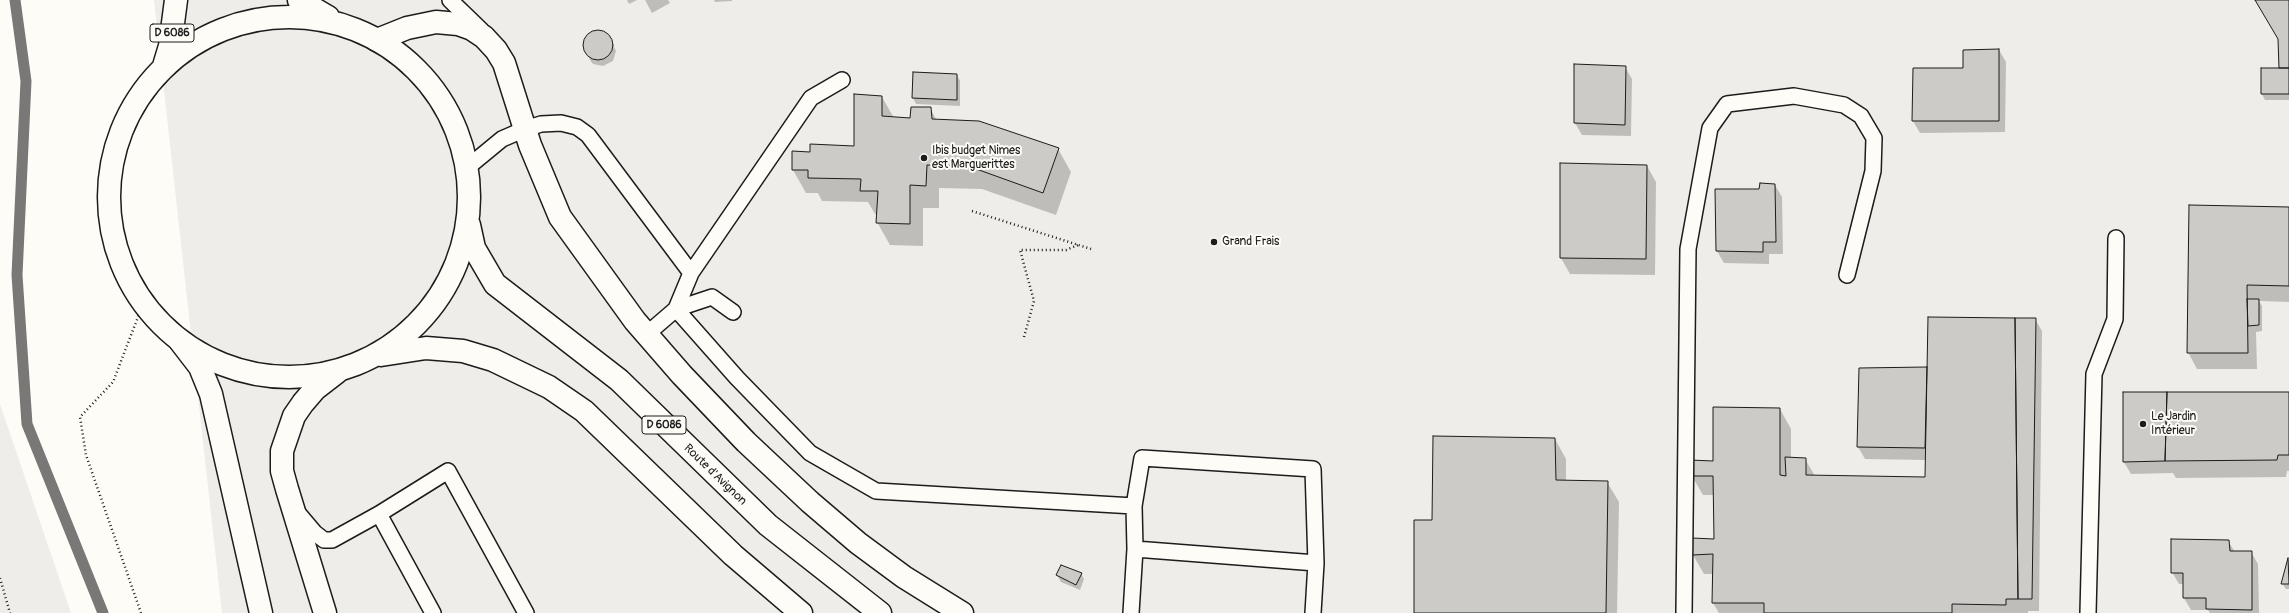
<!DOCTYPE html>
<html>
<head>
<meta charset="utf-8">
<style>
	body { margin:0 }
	canvas { display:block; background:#fdfcf7 }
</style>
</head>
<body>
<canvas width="2289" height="613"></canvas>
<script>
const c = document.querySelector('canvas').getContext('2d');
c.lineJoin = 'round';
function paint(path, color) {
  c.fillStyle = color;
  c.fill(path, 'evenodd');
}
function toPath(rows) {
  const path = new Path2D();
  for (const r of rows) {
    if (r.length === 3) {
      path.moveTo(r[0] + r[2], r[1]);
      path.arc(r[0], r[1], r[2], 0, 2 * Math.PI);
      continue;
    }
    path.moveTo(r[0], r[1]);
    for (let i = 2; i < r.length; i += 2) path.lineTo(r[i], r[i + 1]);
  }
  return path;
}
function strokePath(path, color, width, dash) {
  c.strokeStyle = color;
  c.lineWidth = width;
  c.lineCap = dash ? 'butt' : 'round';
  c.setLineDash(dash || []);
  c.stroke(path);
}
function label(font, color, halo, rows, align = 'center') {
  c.font = font + ' Pangolin,sans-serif';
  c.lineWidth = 4;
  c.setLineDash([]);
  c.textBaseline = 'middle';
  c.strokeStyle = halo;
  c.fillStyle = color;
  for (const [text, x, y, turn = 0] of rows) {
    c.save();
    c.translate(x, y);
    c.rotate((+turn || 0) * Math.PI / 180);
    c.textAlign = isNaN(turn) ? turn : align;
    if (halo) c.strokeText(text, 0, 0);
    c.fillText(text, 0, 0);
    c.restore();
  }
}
const built = toPath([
	[154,0,2289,0,2289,613,222,613],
	[0,404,71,613,0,613]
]);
const shadow = toPath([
	[627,0,637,0,629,4],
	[645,0,668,0,670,3,652,13],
	[714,0,732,0,732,1,715,2],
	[2256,0,2289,0,2289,100,2265,100,2262,94,2281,68,2279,39],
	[598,31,608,35,616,51,613,61,603,66,593,64,590,60,583,43,588,34],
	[1999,50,2006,62,2005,132,1920,133,1913,121,1964,69],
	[1625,67,1632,79,1631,136,1582,135,1575,123],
	[957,75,960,81,960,106,916,104,913,98],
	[882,97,894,118,911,119,930,108,937,121,1058,149,1071,172,1056,215,982,189,939,188,939,208,923,208,923,246,890,245,877,222,877,214,875,214,868,202,822,201,818,193,806,193,793,170,811,153,855,147],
	[1647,166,1656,182,1655,275,1570,274,1561,258],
	[1775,185,1782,197,1783,254,1769,254,1769,264,1724,263,1717,251,1716,190,1760,190],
	[2289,208,2289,302,2259,301,2262,306,2262,331,2256,332,2257,369,2197,369,2188,352],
	[2035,319,2042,331,2039,611,2028,611,2028,613,1719,613,1713,603,1714,574,1704,574,1693,555,1715,540,1714,495,1703,495,1692,476,1714,462,1780,409,1791,429,1791,458,1805,459,1815,476,1926,478,1926,460,1865,459,1858,447,1926,368,1928,371],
	[2289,393,2289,471,2287,471,2286,477,2176,478,2173,473,2131,474,2124,462],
	[1555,439,1566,459,1566,481,1607,482,1619,502,1617,613,1415,613,1433,521],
	[2228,541,2235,552,2251,552,2258,564,2259,613,2210,613,2208,610,2191,610,2184,598,2184,584,2179,584,2172,572],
	[2289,559,2289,589,2286,589,2282,583],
	[1081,573,1084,579,1080,590,1061,582,1057,575]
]);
const stream = toPath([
	[15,0,26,81,17,275,27,424,103,613]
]);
const building = toPath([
	[2255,0,2289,0,2289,68,2279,68,2278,39,2255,0],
	[598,45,15],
	[1999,49,1999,121,1912,121,1913,68,1963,68,1963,50,1999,49],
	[1574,64,1626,66,1625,125,1574,123,1574,64],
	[2261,68,2289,68,2289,94,2261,94,2261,68],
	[913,72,957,74,957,100,912,98,913,72],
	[854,94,882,96,882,116,910,118,911,107,931,107,932,119,979,121,1059,148,1043,193,968,166,927,165,926,186,910,185,910,224,876,223,878,191,860,191,861,179,808,178,808,170,792,170,792,151,810,152,810,144,854,146,854,94],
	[1560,163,1647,165,1646,259,1560,258,1560,163],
	[1760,183,1775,184,1776,242,1763,242,1763,252,1716,251,1715,189,1759,189,1760,183],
	[2189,205,2289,207,2289,286,2247,285,2248,353,2187,353,2189,205],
	[2247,299,2259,299,2259,325,2248,326,2247,299],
	[1928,317,2015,318,2018,599,2006,599,2006,605,1952,604,1952,613,1764,613,1764,603,1712,603,1713,554,1692,555,1692,538,1714,539,1713,476,1691,476,1690,460,1713,461,1713,407,1780,408,1780,475,1786,476,1785,457,1806,458,1806,475,1925,477,1928,317],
	[2015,318,2036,318,2032,599,2018,599,2015,318],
	[1927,367,1925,448,1857,447,1859,368,1927,367],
	[2123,392,2167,392,2165,461,2123,462,2123,392],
	[2167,392,2289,392,2289,455,2278,455,2277,460,2165,461,2167,392],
	[1433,436,1555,438,1556,480,1608,481,1606,613,1414,613,1414,520,1432,520,1433,436],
	[2171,539,2229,540,2230,551,2252,551,2252,610,2206,609,2206,598,2183,598,2183,573,2171,573,2171,539],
	[2288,558,2289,584,2281,584,2288,558],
	[1061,565,1082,573,1076,585,1056,575,1061,565]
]);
const path = toPath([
	[972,211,1091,249],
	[1024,337,1034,301,1020,250,1066,250,1078,245],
	[0,578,10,613],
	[141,613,86,455,80,417,113,382,143,304]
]);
const service = toPath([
	[450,0,481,30],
	[842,80,811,98,691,273,676,309,737,378,810,453,876,491,1134,506],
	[468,167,502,139,525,129,541,124,561,123,577,127,588,135,691,273],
	[647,334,676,309,712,297,733,312],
	[298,513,315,533,324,540,332,540,379,514,448,471,526,613],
	[379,514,433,613],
	[1135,549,1134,506,1142,458,1313,469,1316,563],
	[1131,613,1135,549,1316,563,1313,613],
	[1684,613,1688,249,1710,128,1727,104,1794,96,1844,105,1861,116,1874,138,1873,171,1847,275],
	[2088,613,2094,374,2115,319,2116,238]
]);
const minor = toPath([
	[377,40,407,28,436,22,458,24,472,29,484,37,496,50,504,63,530,145,560,217,635,321,682,375,746,442,810,502,858,543,904,577,962,613]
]);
const primary = toPath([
	[299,0,328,17],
	[289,197,180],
	[164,66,170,46,176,0],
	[469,225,474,248,495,284,619,380,768,525,880,613],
	[381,355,426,348,463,351,493,360,549,387,584,411,733,555,801,613]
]);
const motorway = toPath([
	[180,341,200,367,211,394,261,613],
	[325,613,287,489,282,471,282,451,294,416,303,403,315,389,337,372]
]);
const markers = [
	[924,158,4,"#1c1c1c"],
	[1214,242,4,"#1c1c1c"],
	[2143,424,4,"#1c1c1c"]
];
const shields = [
	[172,33,44],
	[664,425,44]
];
const shieldNames = [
	["D 6086",172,33],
	["D 6086",664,425]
];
const poiNames = [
	["Ibis budget Nimes",932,151],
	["est Marguerittes",932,165],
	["Grand Frais",1222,242],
	["Le Jardin",2151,417],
	["Intérieur",2151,431]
];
const streetNames = [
	["Route d'Avignon",715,475,44]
];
paint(built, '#eeede9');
paint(shadow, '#0003');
strokePath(stream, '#797876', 11);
paint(building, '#cccbc8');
strokePath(building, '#1c1c1c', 1);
strokePath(service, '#1c1c1c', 18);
strokePath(minor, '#1c1c1c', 25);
strokePath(primary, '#1c1c1c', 25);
strokePath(motorway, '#1c1c1c', 25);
strokePath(path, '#1c1c1c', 2.5, [1, 3]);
strokePath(service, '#fdfcf7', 15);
strokePath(minor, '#fdfcf7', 22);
strokePath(primary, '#fdfcf7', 22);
strokePath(motorway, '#fdfcf7', 22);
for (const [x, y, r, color] of markers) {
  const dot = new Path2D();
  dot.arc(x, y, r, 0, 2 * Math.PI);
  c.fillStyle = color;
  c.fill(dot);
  strokePath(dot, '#fdfcf7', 1.5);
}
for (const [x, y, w] of shields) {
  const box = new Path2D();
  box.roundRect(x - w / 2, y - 9, w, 18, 3);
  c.fillStyle = '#fdfcf7';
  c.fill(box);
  strokePath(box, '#1c1c1c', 1);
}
label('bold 11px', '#1c1c1c', null, shieldNames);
label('12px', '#1c1c1c', '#fdfcf7', poiNames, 'left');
label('12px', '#1c1c1c', '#fdfcf7', streetNames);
</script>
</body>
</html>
